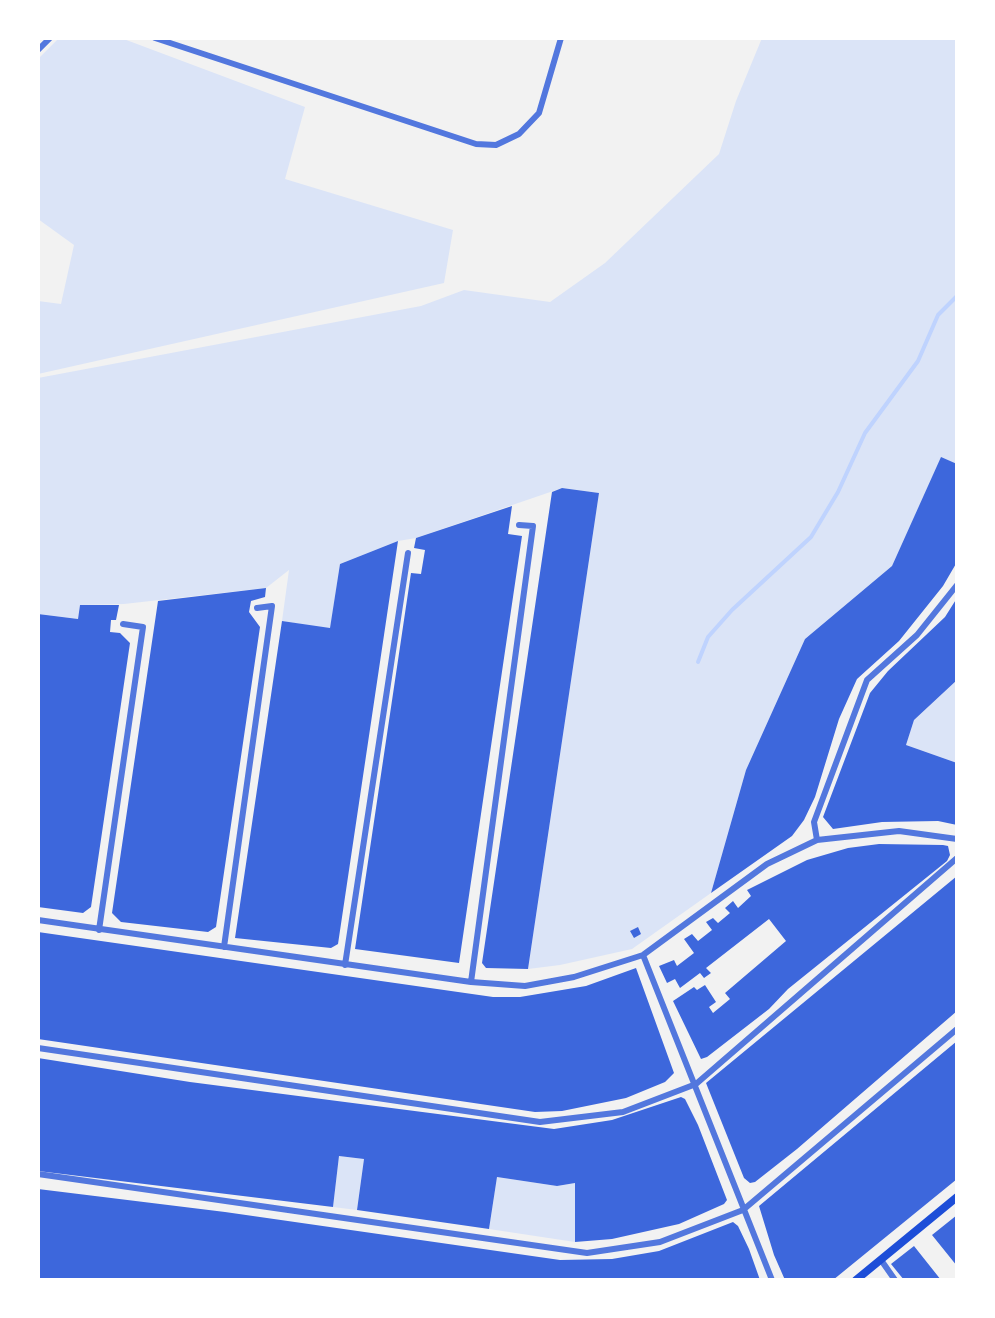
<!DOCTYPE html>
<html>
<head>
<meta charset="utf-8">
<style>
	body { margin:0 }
	#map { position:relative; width:995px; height:1318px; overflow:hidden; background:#f2f2f2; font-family:"Varela Round",sans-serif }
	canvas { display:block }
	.frame { position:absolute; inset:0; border:40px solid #fff; pointer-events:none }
</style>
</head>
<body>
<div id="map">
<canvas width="995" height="1318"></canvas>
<div class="frame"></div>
</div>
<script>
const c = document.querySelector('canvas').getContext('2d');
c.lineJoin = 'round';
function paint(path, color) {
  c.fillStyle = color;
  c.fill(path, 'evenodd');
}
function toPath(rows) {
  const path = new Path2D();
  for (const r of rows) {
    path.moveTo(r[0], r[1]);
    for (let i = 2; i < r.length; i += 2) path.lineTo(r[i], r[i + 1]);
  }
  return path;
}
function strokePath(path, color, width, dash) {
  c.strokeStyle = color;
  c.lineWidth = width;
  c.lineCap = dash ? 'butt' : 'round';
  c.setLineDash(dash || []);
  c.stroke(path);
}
const green = toPath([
	[59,38,121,38,305,107,285,179,453,230,444,283,38,374,38,301,61,304,74,245,38,219,38,59],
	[762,38,957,38,957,464,941,458,892,566,805,639,746,770,711,893,632,949,560,965,528,969,599,493,562,488,416,538,398,541,340,564,330,629,282,621,289,570,266,588,124,604,80,605,78,619,38,614,38,378,421,306,464,290,550,302,605,263,719,154,736,101],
	[957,680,957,763,906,745,914,720],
	[339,1156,364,1159,357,1210,333,1207],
	[497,1177,557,1186,575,1183,575,1242,489,1229]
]);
const stream = toPath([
	[698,662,708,637,732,610,811,537,838,492,865,433,918,361,938,315,957,296]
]);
const building = toPath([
	[941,457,957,464,957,562,943,586,899,641,857,679,839,719,815,797,804,820,792,836,711,893,746,770,805,639,892,566],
	[562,488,599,493,528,969,486,968,482,963,552,492],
	[512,506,508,534,522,536,459,963,355,949,411,573,421,574,425,550,414,548,416,538],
	[398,541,338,944,331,948,235,938,282,621,330,628,340,564],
	[266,588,265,597,251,601,249,612,260,627,216,927,208,932,121,922,112,913,158,601],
	[957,598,957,680,914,720,906,745,957,763,957,825,938,821,882,822,833,829,823,817,870,693,888,671,945,617],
	[80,605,119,605,116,620,111,620,110,632,120,633,130,643,91,907,83,913,38,907,38,614,78,619],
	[879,844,943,845,948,846,950,855,947,861,788,989,769,1009,707,1057,701,1059,673,1001,694,987,697,990,705,985,716,1002,709,1007,713,1013,730,999,725,993,786,941,769,919,706,968,711,973,704,978,700,973,680,988,675,979,667,983,659,966,674,960,677,966,694,953,684,939,692,934,698,941,712,930,706,922,713,918,718,923,730,913,725,908,733,901,738,908,751,896,747,890,807,860,848,848],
	[957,876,957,1011,797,1149,755,1182,750,1183,744,1178,706,1083],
	[638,927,641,934,634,938,630,931],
	[38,932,493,997,520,997,586,986,636,968,674,1073,665,1082,626,1098,562,1111,535,1112,38,1039],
	[957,1041,957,1179,833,1280,785,1280,774,1255,759,1206],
	[38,1058,190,1082,554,1129,612,1120,681,1097,685,1099,698,1125,727,1200,724,1204,679,1224,612,1239,575,1242,575,1183,557,1186,497,1177,489,1229,357,1210,364,1159,339,1156,333,1207,38,1171],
	[38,1189,225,1212,560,1260,612,1259,659,1251,733,1222,738,1226,749,1249,760,1280,38,1280],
	[957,1215,957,1266,932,1235],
	[914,1246,941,1280,904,1280,891,1264]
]);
const minor = toPath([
	[155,38,476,144,496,145,519,134,539,113,561,38],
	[38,50,50,38],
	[817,840,814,822,867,680,917,635,957,585],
	[38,920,471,982,525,986,574,977,643,955,767,864,817,840,899,831,957,839],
	[99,930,143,627,123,624],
	[224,947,272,606,257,608],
	[643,955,772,1280],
	[345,965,408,553],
	[471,982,533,526,519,525],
	[38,1048,540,1122,623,1112,696,1084,957,858],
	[38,1174,587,1253,660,1242,743,1210,957,1029],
	[881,1260,895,1280]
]);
const secondary = toPath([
	[856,1280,957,1197]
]);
paint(green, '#dbe4f7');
strokePath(stream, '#bfd3fe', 4);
paint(building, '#3d67dc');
strokePath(minor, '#5277de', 6);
strokePath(secondary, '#1d4ed8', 8);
</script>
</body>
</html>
